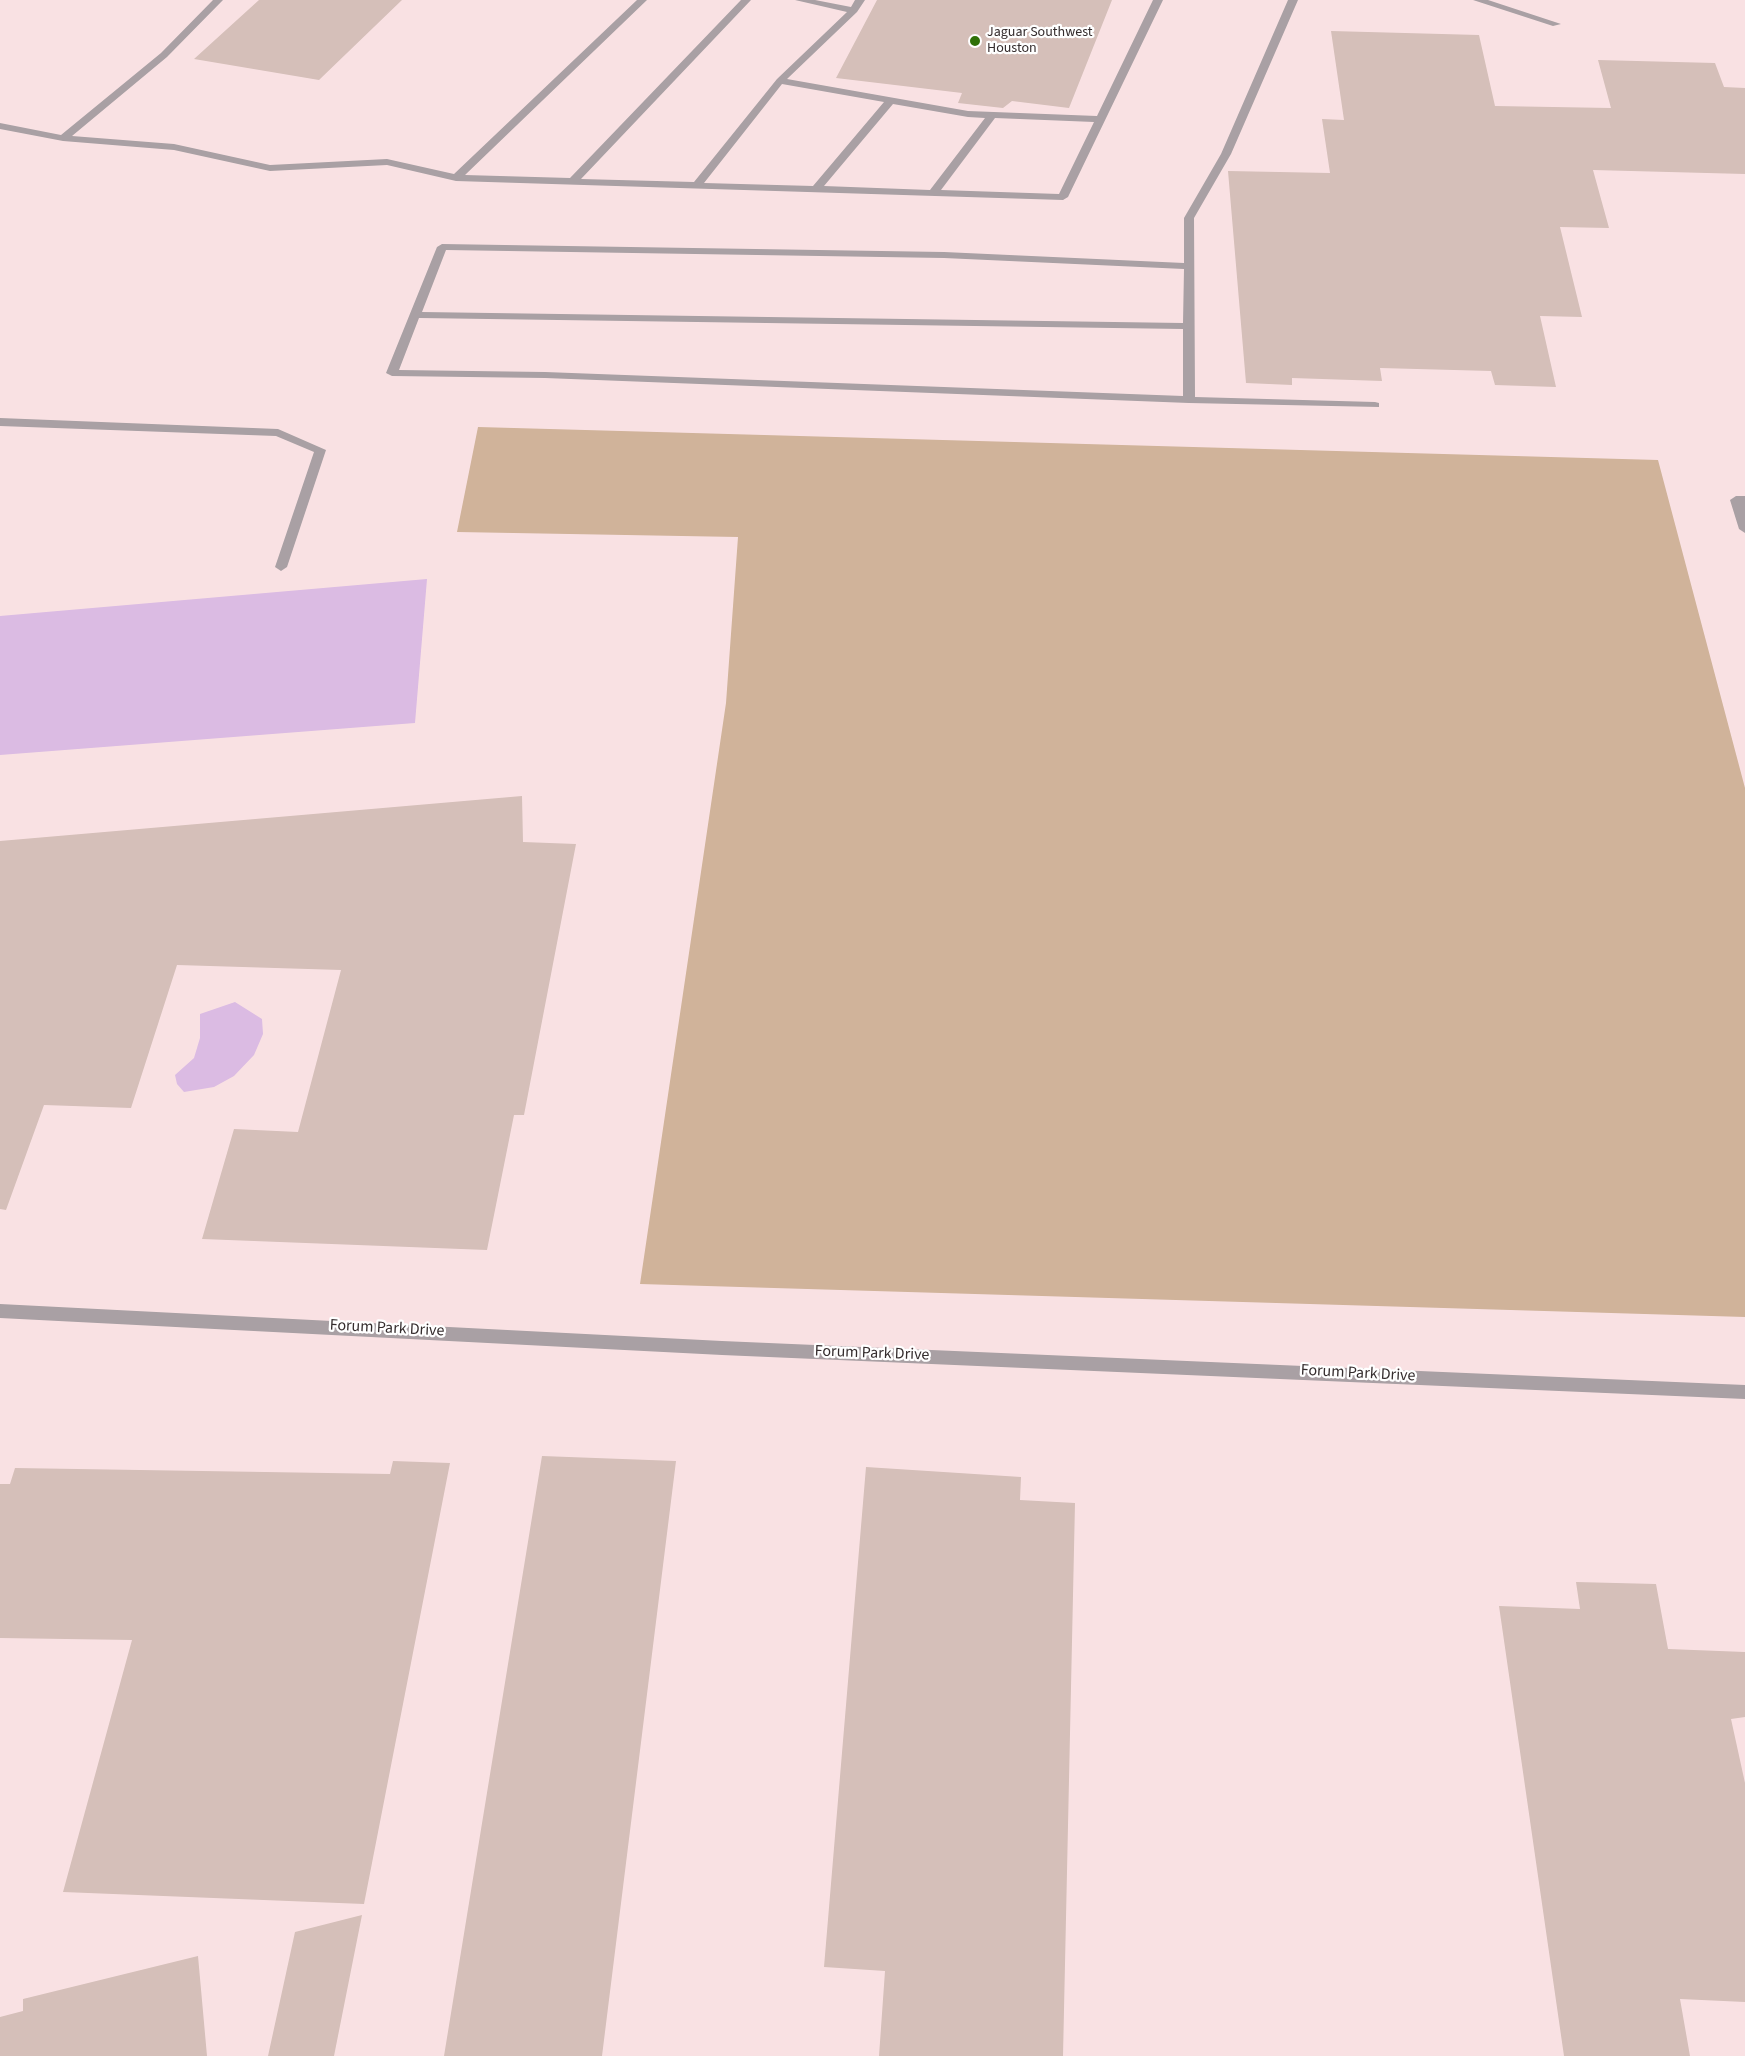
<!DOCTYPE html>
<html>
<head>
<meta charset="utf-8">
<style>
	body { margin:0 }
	canvas { display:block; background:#f9e1e3 }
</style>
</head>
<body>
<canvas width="1745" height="2056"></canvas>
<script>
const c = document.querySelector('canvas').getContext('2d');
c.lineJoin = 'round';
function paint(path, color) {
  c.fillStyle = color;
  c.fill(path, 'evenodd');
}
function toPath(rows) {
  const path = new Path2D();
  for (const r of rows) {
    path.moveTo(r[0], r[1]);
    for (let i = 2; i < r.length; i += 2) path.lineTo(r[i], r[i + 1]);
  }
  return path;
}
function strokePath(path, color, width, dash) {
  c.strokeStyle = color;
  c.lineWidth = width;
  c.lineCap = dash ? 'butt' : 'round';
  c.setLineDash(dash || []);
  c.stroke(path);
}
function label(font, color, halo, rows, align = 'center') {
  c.font = font + ' "Source Sans 3",sans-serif';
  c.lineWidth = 4.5;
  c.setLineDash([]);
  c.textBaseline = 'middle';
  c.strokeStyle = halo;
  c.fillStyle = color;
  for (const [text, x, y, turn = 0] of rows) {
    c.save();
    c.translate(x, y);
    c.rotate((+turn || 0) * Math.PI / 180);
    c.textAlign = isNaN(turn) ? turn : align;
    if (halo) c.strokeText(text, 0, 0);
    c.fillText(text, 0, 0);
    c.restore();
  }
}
const green = toPath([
	[478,427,1658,460,1745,788,1745,1317,640,1284,726,703,738,537,457,532]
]);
const water = toPath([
	[427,579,415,723,0,755,0,616],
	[235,1002,262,1019,263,1034,254,1055,234,1076,214,1087,184,1092,177,1084,175,1075,194,1058,200,1038,200,1014]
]);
const building = toPath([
	[259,0,402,0,319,80,194,59],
	[877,0,1112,0,1069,108,1012,101,1003,108,958,103,962,93,836,78],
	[1331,31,1479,35,1495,106,1611,108,1598,60,1715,63,1724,87,1745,88,1745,174,1593,170,1609,228,1560,227,1582,317,1540,316,1556,387,1495,385,1491,371,1380,368,1382,381,1292,378,1292,385,1246,383,1228,171,1330,173,1322,119,1344,120],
	[522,796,523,842,576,844,524,1115,514,1115,487,1250,202,1239,234,1129,298,1132,341,970,177,965,131,1108,44,1105,6,1210,0,1209,0,841],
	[542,1456,676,1461,602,2056,444,2056],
	[393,1461,450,1463,364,1904,63,1892,132,1640,0,1638,0,1484,10,1484,15,1468,390,1474],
	[866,1467,1021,1477,1020,1500,1075,1503,1063,2056,879,2056,885,1971,824,1967],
	[1576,1582,1656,1584,1668,1649,1745,1652,1745,1717,1731,1719,1745,1783,1745,2002,1680,1999,1690,2056,1564,2056,1499,1606,1580,1609],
	[362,1915,334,2056,268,2056,295,1932],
	[198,1956,207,2056,0,2056,0,2017,23,2011,23,1999]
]);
const service = toPath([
	[213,0,223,0,167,57,72,136,174,144,270,165,387,159,454,174,637,0,647,0,465,175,570,178,741,0,751,0,581,179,694,182,777,79,847,12,795,0,815,0,851,7,855,0,865,0,857,12,787,79,968,111,1097,116,1153,0,1163,0,1068,197,1063,200,456,181,387,165,270,171,174,150,63,141,0,129,0,123,61,135,161,53,213,0],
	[782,84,884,102,813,186,704,183,782,84],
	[893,104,968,117,985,118,930,190,824,186,893,104],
	[995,118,1094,122,1059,194,941,190,995,118],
	[1288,0,1298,0,1231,154,1194,218,1195,397,1375,402,1379,403,1379,407,1189,403,545,378,392,376,386,373,437,247,442,244,944,252,1184,263,1184,218,1221,154,1288,0],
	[446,250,944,258,1184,269,1183,323,422,312,446,250],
	[419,318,1183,329,1183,396,545,372,399,370,419,318],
	[1473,0,1488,0,1561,24,1553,26,1473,0],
	[0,418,278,429,326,450,287,567,281,571,275,567,314,452,276,436,0,426,0,418],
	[1736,496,1745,496,1745,533,1739,529,1730,500,1736,496]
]);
const minor = toPath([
	[0,1304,722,1341,1745,1385,1745,1399,722,1355,0,1318,0,1304]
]);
const markers = [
	[975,41,6,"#2f7007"]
];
const farPoinames = [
	["Jaguar Southwest",987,33],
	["Houston",987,49]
];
const streetNames = [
	["Forum Park Drive",387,1329,3],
	["Forum Park Drive",872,1354,2],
	["Forum Park Drive",1358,1374,3]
];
paint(green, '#d0b39a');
paint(water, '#dbbbe3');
paint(building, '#d5bfb9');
paint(service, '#a9a0a4');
paint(minor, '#a9a0a4');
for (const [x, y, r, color] of markers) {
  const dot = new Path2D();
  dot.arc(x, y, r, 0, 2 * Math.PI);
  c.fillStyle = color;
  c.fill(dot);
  strokePath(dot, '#fff', 2);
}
label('14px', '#342c2d', '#fff', farPoinames, 'left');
label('16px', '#342c2d', '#fff', streetNames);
</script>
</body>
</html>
